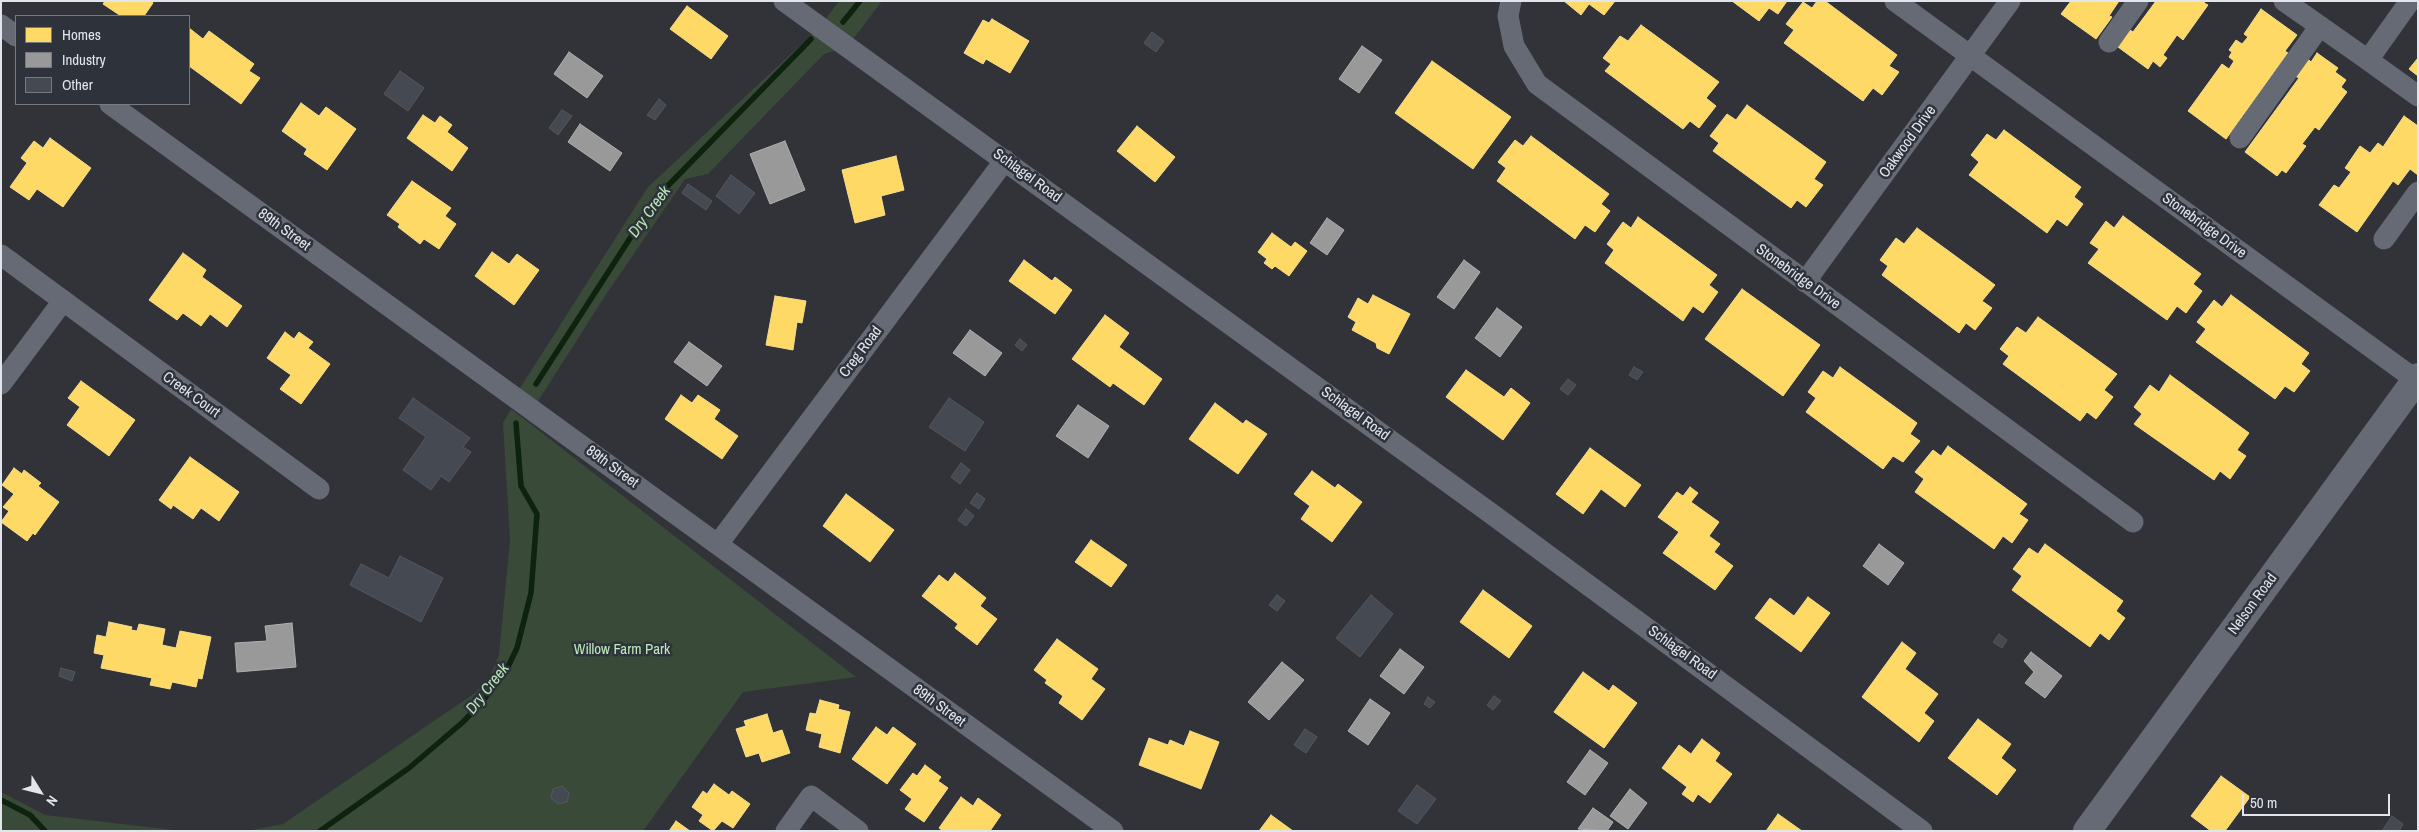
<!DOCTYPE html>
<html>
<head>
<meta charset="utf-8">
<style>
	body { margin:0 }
	#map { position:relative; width:2419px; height:832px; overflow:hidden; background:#313338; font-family:"Archivo Narrow",sans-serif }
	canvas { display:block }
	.frame { position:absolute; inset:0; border:2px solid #e2e5eb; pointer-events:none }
	.legend { position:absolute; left:15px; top:15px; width:175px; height:90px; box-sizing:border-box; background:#2e323b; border:1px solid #767a81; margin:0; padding:6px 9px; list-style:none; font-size:15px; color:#e2e5eb }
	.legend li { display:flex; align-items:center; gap:10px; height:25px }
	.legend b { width:25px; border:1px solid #767a81 }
	.north { position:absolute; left:15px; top:767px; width:50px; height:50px; -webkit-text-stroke:4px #2e323b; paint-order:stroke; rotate:126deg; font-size:14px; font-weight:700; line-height:20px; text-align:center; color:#e2e5eb }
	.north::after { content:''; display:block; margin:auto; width:18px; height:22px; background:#e2e5eb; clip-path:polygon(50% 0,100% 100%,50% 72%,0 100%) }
	.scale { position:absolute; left:2242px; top:794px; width:148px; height:22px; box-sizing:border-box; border:2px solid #e2e5eb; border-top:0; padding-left:6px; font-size:15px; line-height:18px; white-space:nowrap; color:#e2e5eb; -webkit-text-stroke:4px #2e323b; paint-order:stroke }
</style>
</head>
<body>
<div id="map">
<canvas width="2419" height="832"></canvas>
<div class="frame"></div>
<ul class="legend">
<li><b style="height:14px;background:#ffd966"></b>Homes</li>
<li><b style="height:14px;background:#999"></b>Industry</li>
<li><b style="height:14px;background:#454951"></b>Other</li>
</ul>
<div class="north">N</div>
<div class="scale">50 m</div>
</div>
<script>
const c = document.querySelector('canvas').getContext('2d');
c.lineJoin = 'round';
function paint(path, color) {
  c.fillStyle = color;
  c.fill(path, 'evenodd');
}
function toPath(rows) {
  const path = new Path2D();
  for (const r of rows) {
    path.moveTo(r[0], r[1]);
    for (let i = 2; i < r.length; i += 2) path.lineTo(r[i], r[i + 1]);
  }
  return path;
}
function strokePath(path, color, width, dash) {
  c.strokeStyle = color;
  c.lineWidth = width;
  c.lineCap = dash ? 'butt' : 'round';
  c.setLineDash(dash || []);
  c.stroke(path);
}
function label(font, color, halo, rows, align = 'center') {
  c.font = font + ' "Archivo Narrow",sans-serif';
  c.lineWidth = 5;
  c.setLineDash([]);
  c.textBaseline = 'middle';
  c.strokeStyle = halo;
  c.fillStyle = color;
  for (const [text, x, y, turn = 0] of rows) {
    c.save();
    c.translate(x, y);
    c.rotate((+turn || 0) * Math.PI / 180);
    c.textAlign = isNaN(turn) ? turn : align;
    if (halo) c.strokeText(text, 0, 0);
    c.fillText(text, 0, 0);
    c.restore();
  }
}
const green = toPath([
	[839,1,882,1,847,47,824,54,708,174,685,179,605,296,533,409,515,396,648,187,820,27],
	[511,409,856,677,743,692,643,831,247,831,283,824,475,693,490,676,499,655,510,540,503,423],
	[1,792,45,815,182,831,1,831]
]);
const homes = toPath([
	[105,1,151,1,153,3,144,16,121,16,103,4,105,1],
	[1564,1,1615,1,1604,15,1589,4,1581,15,1564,1],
	[1732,1,1787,1,1778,14,1769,8,1759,21,1732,1],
	[1817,1,1825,1,1897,55,1889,66,1899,72,1882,95,1873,88,1863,101,1784,43,1794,30,1786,24,1803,2,1812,8,1817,1],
	[2071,1,2119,1,2109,16,2112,17,2096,39,2061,14,2071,1],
	[2156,1,2205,1,2204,3,2208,5,2183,40,2177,35,2163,55,2167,58,2160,67,2153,61,2148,69,2118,47,2130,30,2133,32,2156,1],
	[687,6,728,36,711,59,670,29,687,6],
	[2261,9,2297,35,2285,51,2288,53,2226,139,2188,111,2222,64,2229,69,2234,61,2229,57,2232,52,2229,50,2236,40,2242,44,2248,37,2244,34,2261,9],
	[992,19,1029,41,1010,73,986,59,983,64,964,53,983,20,989,23,992,19],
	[1641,25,1719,82,1706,98,1716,106,1699,128,1690,121,1683,129,1605,71,1611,64,1603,58,1620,36,1628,41,1641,25],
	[189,28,203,39,209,31,254,64,249,71,260,78,241,104,189,66,189,28],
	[2317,53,2338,68,2335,72,2346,80,2341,87,2347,92,2319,130,2315,127,2302,144,2306,146,2286,173,2282,170,2277,176,2245,152,2299,78,2295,76,2308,59,2311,62,2317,53],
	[2418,58,2418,76,2409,69,2418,58],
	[1432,61,1511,117,1473,169,1395,113,1432,61],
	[301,103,319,116,326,107,356,129,327,170,304,154,307,149,282,131,301,103],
	[1747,105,1826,162,1814,179,1823,185,1806,207,1797,200,1791,208,1713,151,1719,143,1710,136,1727,114,1736,120,1747,105],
	[423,115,435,123,440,116,452,125,447,132,468,148,452,171,407,138,423,115],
	[2404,116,2418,126,2418,175,2410,169,2398,185,2393,181,2357,232,2319,205,2334,185,2339,188,2351,172,2345,168,2360,146,2370,153,2378,143,2383,147,2404,116],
	[1137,126,1175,157,1155,182,1117,151,1137,126],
	[2004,130,2081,187,2074,197,2083,204,2067,226,2057,219,2047,233,1969,175,1979,162,1971,155,1987,134,1996,140,2004,130],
	[1531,136,1609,194,1601,204,1610,211,1595,232,1585,225,1575,239,1497,181,1506,168,1498,162,1515,140,1523,146,1531,136],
	[50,138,91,168,63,207,37,189,29,200,10,187,27,163,21,158,34,141,43,148,50,138],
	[896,156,904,190,881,196,885,215,855,223,842,170,896,156],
	[412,181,451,208,445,216,456,224,439,249,424,239,420,244,398,227,400,224,387,215,412,181],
	[2123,216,2201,274,2193,284,2202,291,2186,313,2177,306,2167,320,2088,263,2099,249,2090,243,2106,221,2114,228,2123,216],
	[1638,217,1717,275,1709,285,1718,292,1703,313,1693,306,1683,321,1605,263,1614,250,1607,244,1623,222,1631,228,1638,217],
	[1917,228,1995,285,1982,301,1992,308,1975,330,1966,323,1959,333,1882,275,1888,266,1880,260,1896,238,1904,244,1917,228],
	[1272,233,1291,247,1295,242,1307,251,1289,276,1275,266,1272,269,1264,263,1267,259,1258,252,1272,233],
	[492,252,509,264,517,254,539,270,514,305,475,276,492,252],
	[183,253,206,270,202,277,242,306,227,327,210,314,201,326,183,313,177,320,149,300,183,253],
	[1024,260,1052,281,1055,277,1072,290,1055,314,1009,281,1024,260],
	[1742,289,1820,345,1783,396,1705,339,1742,289],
	[1373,295,1410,314,1389,354,1377,348,1376,343,1352,330,1356,322,1348,317,1358,298,1368,304,1373,295],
	[2231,295,2309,353,2301,364,2310,371,2294,392,2285,386,2275,399,2196,342,2206,329,2197,322,2214,300,2222,307,2231,295],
	[775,296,806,301,802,323,797,322,793,350,766,345,775,296],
	[1105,315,1129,333,1119,347,1162,379,1144,405,1113,383,1110,387,1072,359,1105,315],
	[2038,317,2117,374,2104,390,2113,397,2096,419,2087,412,2080,421,2003,364,2009,356,2000,349,2017,327,2026,333,2038,317],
	[285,332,294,339,299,332,313,342,308,348,330,364,301,404,280,389,291,375,267,358,285,332],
	[1840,367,1917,423,1910,434,1920,441,1903,462,1893,456,1883,469,1806,412,1816,398,1808,392,1823,371,1833,378,1840,367],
	[1466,370,1504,397,1511,388,1530,403,1503,440,1446,397,1466,370],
	[2170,375,2249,433,2237,450,2246,456,2230,479,2220,471,2214,480,2134,424,2142,414,2134,407,2150,385,2159,392,2170,375],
	[81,381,135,420,109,456,67,425,80,407,68,398,81,381],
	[681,395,692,403,698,395,720,410,714,419,738,436,722,459,665,419,681,395],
	[1215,403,1243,424,1246,420,1267,434,1238,474,1189,439,1215,403],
	[1948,446,2027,504,2019,514,2028,520,2012,543,2003,536,1994,549,1915,492,1924,479,1915,472,1933,450,1941,456,1948,446],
	[1590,448,1641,485,1625,507,1601,489,1583,514,1556,494,1590,448],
	[190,457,239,492,219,521,201,508,193,519,173,505,171,509,159,500,190,457],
	[14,468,22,474,24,470,41,483,38,486,59,502,35,535,33,533,27,541,1,522,9,511,3,507,14,494,2,485,14,468],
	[1312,471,1335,488,1338,484,1362,502,1332,542,1301,519,1310,506,1294,494,1312,471],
	[1690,487,1698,493,1691,502,1719,522,1709,536,1720,544,1714,552,1733,566,1715,590,1663,553,1679,532,1658,517,1677,492,1683,496,1690,487],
	[846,494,894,530,870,562,823,526,846,494],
	[1091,540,1127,565,1111,587,1075,562,1091,540],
	[2045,544,2123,601,2116,611,2125,618,2109,640,2100,633,2090,647,2012,590,2022,576,2013,569,2029,548,2038,554,2045,544],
	[955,573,986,598,980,606,997,619,977,645,955,628,958,624,922,596,939,575,948,582,955,573],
	[1483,590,1532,626,1509,658,1460,622,1483,590],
	[1808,597,1830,613,1801,652,1755,618,1770,598,1794,616,1808,597],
	[109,622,132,627,131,630,137,631,139,624,165,629,162,645,176,648,180,631,211,637,202,679,198,678,196,687,172,682,170,689,150,685,152,678,101,668,104,655,94,653,97,635,106,637,109,622],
	[1057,639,1098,669,1091,679,1105,689,1082,720,1059,703,1063,696,1045,683,1047,680,1034,670,1057,639],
	[1902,642,1916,653,1905,669,1938,694,1924,713,1934,721,1919,742,1862,697,1902,642],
	[1583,672,1609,691,1613,685,1637,703,1604,748,1554,712,1583,672],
	[820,700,839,705,838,709,850,712,840,753,819,747,822,734,806,730,810,713,816,714,820,700],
	[767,714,773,733,782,730,790,753,762,762,759,753,746,757,736,729,746,726,744,721,767,714],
	[1978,719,2011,744,2001,758,2016,770,1997,795,1948,758,1978,719],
	[876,727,887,735,893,727,916,744,887,784,852,759,876,727],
	[1190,731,1219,742,1201,789,1139,765,1149,738,1168,745,1170,740,1184,746,1190,731],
	[1702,739,1720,753,1715,761,1732,774,1710,803,1698,794,1693,802,1682,794,1687,787,1662,768,1679,745,1691,754,1702,739],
	[925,765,941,777,938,781,948,788,924,822,905,809,912,799,900,790,913,773,917,776,925,765],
	[2221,776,2250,797,2225,831,2211,831,2191,816,2221,776],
	[714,784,729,795,732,791,750,804,733,828,722,821,713,831,699,821,703,815,692,807,703,791,707,794,714,784],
	[961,797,973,806,978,798,1001,815,990,831,943,831,939,828,961,797],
	[1778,814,1802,831,1766,831,1778,814],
	[1271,815,1293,831,1259,831,1271,815],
	[676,821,690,831,669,831,676,821]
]);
const industry = toPath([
	[1362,46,1382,60,1359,93,1339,79,1362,46],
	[569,52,603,76,587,98,554,74,569,52],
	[580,124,622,153,610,171,568,142,580,124],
	[785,141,805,190,770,204,750,154,785,141],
	[1327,218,1344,230,1327,255,1310,243,1327,218],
	[1464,260,1480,272,1454,309,1437,297,1464,260],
	[1497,308,1522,327,1500,357,1475,338,1497,308],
	[970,330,1002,353,985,376,953,353,970,330],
	[689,342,722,366,707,386,674,362,689,342],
	[1078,405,1109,426,1088,458,1056,436,1078,405],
	[1879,544,1904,563,1888,585,1863,566,1879,544],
	[292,623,296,667,237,672,235,643,267,641,265,626,292,623],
	[1400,649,1424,667,1404,694,1380,676,1400,649],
	[2031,652,2062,676,2045,698,2025,683,2034,672,2024,661,2031,652],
	[1282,662,1304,680,1269,720,1248,702,1282,662],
	[1370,699,1390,713,1368,745,1348,731,1370,699],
	[1590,750,1608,763,1585,795,1567,782,1590,750],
	[1630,789,1647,803,1628,829,1610,816,1630,789],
	[1593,808,1613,822,1607,831,1578,829,1593,808]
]);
const stream = toPath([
	[843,22,860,1],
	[536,384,656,198,811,39],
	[1,800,30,815,45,831],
	[320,831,409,768,463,722,482,702,507,669,517,648,531,593,537,514,521,486,516,423]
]);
const building = toPath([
	[1152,32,1164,41,1156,52,1144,43,1152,32],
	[400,71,424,88,408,111,384,94,400,71],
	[659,99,666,105,655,120,647,115,659,99],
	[562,110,572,116,558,135,549,128,562,110],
	[731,175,755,193,739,214,716,196,731,175],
	[688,184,712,201,706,210,682,193,688,184],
	[1020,339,1027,345,1022,351,1015,345,1020,339],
	[1634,367,1643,372,1637,380,1629,375,1634,367],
	[1568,379,1576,385,1568,395,1560,389,1568,379],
	[413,398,470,438,463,447,471,452,449,482,441,476,431,490,403,470,426,437,399,418,413,398],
	[949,398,984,422,965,451,929,427,949,398],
	[961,463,970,470,960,484,951,477,961,463],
	[977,493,985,499,979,509,970,503,977,493],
	[966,509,974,516,966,526,958,520,966,509],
	[400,556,443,578,421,622,350,585,361,564,389,578,400,556],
	[1277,595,1285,601,1277,611,1269,605,1277,595],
	[1371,595,1393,614,1360,657,1336,638,1371,595],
	[1999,634,2007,640,2002,648,1993,642,1999,634],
	[61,668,75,672,72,681,59,676,61,668],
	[1494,696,1501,701,1493,710,1487,705,1494,696],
	[1428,697,1435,702,1430,708,1424,704,1428,697],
	[1305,729,1317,737,1306,753,1294,745,1305,729],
	[1417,785,1436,799,1417,824,1398,811,1417,785],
	[562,786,569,793,567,802,558,804,551,798,553,789,562,786],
	[2392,816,2403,824,2399,831,2382,831,2392,816]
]);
const minor = toPath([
	[784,1,1489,512,1922,831],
	[1511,1,1508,16,1514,46,1537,84,2133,522],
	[1895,1,2416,380],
	[2284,1,2368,60,2410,1],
	[1,25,16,36],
	[2109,42,2138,1],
	[2368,60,2418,96],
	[110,104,1113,831],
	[2240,138,2320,26],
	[2384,239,2418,192],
	[1,255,319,489],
	[1805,282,2010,1],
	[1,384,63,301],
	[718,544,1005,160],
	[786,831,811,796,858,831]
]);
const major = toPath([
	[2087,831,2418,377]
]);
const streetNames = [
	["Oakwood Drive",1908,142,-54],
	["Schlagel Road",1027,176,36],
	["Stonebridge Drive",2204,226,36],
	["89th Street",284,230,36],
	["Stonebridge Drive",1798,277,36],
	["Creg Road",861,352,-53],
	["Creek Court",191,395,36],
	["Schlagel Road",1355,414,36],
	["89th Street",612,467,36],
	["Nelson Road",2253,604,-54],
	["Schlagel Road",1682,653,36],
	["89th Street",939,706,36]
];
const parkNames = [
	["Willow Farm Park",622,650]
];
const waterNames = [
	["Dry Creek",650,212,-54],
	["Dry Creek",488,689,-52]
];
paint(green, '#3a4a39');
paint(homes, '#ffd966');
strokePath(homes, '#f6dd8e', 1);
paint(industry, '#999');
strokePath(industry, '#afb0b2', 1);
strokePath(stream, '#0e230d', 5.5);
paint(building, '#454951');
strokePath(building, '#55575b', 1);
strokePath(minor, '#666a74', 21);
strokePath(major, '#666a74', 28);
label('15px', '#e2e5eb', '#2e323b', streetNames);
label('15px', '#bdebb8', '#2e323b', parkNames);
label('italic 16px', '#b9e6b4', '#2e323b', waterNames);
</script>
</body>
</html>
